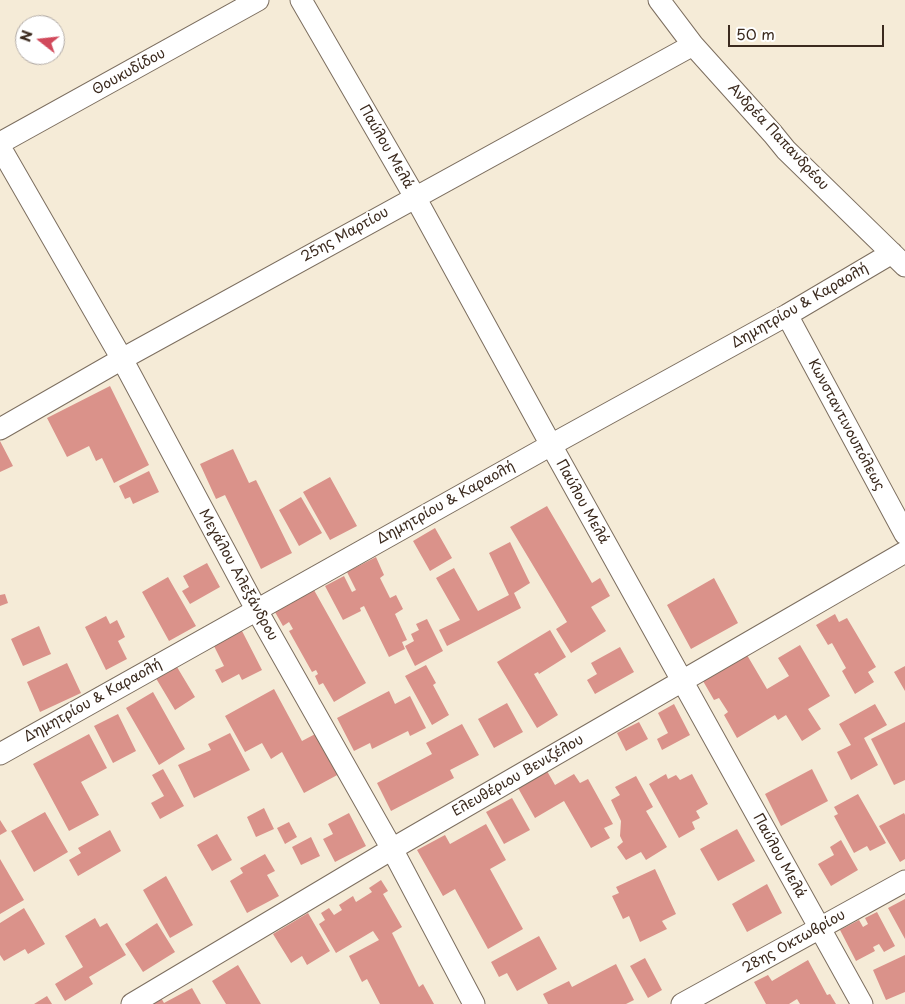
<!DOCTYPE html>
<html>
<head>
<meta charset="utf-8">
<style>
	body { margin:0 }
	#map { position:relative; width:905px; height:1004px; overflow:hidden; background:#f5ebd7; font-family:"Playpen Sans",sans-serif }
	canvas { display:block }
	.north { position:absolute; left:15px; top:15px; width:50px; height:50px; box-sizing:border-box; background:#fff; border:1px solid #b1aaa5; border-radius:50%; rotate:286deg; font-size:14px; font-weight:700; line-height:20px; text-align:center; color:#3b2a1e }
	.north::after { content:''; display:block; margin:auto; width:18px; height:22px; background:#d1495b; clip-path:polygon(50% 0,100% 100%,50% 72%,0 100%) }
	.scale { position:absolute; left:728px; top:25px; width:156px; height:22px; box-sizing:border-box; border:2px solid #3b2a1e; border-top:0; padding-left:6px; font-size:15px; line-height:18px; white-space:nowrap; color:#3b2a1e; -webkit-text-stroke:4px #fff; paint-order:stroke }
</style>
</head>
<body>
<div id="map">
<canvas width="905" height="1004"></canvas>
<div class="north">N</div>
<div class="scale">50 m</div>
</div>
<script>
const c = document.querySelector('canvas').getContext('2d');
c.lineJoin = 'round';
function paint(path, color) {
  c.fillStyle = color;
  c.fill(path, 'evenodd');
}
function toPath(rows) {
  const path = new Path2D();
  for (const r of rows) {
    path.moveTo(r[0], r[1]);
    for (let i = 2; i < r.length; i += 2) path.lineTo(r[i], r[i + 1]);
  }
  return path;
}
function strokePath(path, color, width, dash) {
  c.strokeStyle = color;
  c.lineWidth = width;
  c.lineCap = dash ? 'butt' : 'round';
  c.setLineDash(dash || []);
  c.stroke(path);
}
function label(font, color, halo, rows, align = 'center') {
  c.font = font + ' "Playpen Sans",sans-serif';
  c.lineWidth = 4;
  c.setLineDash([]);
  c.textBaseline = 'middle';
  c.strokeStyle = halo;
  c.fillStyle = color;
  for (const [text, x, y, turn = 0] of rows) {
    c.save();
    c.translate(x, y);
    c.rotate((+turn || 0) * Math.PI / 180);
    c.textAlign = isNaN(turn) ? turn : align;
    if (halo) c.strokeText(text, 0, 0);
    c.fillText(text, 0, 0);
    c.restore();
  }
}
const building = toPath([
	[110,386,149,465,114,483,102,458,96,461,89,446,67,457,47,418],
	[0,441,13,466,0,472],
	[233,449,249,483,256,480,292,553,261,569,225,495,216,499,200,464],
	[149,471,159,492,133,504,130,497,125,499,119,486],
	[330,477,357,526,330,540,303,492],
	[301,497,322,533,299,546,279,510],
	[547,506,592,583,600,578,610,596,591,607,606,631,571,653,556,629,567,622,510,527],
	[435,528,452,558,430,571,413,541],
	[510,542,530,583,514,593,521,608,447,646,439,630,460,620,436,578,454,568,478,611,509,595,489,553],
	[376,557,384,575,380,578,390,598,396,595,403,609,395,614,407,640,402,642,405,649,389,657,364,606,360,608,361,611,343,620,325,586,344,576,352,592,356,590,347,572],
	[207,563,220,587,190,604,182,591,189,587,183,576],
	[168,577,196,626,169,641,142,592],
	[714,578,738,623,691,649,667,605],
	[314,590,366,683,334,702,323,683,319,685,315,676,318,674,316,670,312,672,289,631,293,629,289,622,283,626,275,612],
	[5,594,8,603,0,606,0,595],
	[835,614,839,622,847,618,876,667,868,672,874,682,855,694,842,671,846,668,832,643,828,645,816,625],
	[106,616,110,624,117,620,125,637,118,641,127,659,106,670,85,627],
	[427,619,443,651,415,666,405,646,414,641,411,634,419,630,416,624],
	[39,626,51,654,23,666,11,639],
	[241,629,262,670,242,680,239,674,222,683,215,670,224,666,213,644],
	[550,630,566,657,539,674,538,672,534,674,558,715,537,728,497,662],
	[800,645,830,696,808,709,821,729,802,741,786,715,778,720,775,715,737,738,724,715,728,712,719,698,714,700,703,681,747,655,767,689,789,676,778,658],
	[620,647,634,672,595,694,587,680,597,674,591,663],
	[174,662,195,697,175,710,154,675],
	[67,663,81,693,40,712,27,682],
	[426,665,436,683,433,685,449,715,432,725,405,676],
	[905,666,905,691,894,672],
	[274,689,302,741,319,732,341,773,304,793,282,752,271,759,262,743,245,752,225,716],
	[389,691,395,704,410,696,426,728,410,736,408,731,372,749,370,743,354,751,337,718],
	[153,692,185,749,159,765,126,708],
	[507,703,523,732,494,748,478,719],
	[674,704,690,735,662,750,657,739,668,733,658,713],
	[875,704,887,725,864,738,878,765,851,780,837,752,851,745,839,724],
	[118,714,136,751,113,763,94,726],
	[639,722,648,739,626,751,617,733],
	[905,722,905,780,894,785,871,739],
	[462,724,479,755,450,770,454,778,391,811,377,783,432,754,426,743],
	[230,733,250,770,194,798,178,765,211,750,208,744],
	[89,734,107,768,81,782,99,815,69,831,33,764],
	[163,769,184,806,160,819,151,803,164,796,152,775],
	[812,769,828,801,781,826,765,794],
	[547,771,555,785,574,774,580,783,588,779,613,824,604,828,610,838,591,848,564,801,535,818,518,788],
	[666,774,668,779,676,775,680,780,692,774,708,804,696,811,700,818,692,822,695,829,679,838,649,784],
	[636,776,653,807,646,811,667,847,646,860,641,852,626,860,617,847,623,842,620,836,621,821,611,800,620,795,615,787],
	[858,794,886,843,870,851,867,846,854,853,834,816,838,814,834,807],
	[512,798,530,830,504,844,486,812],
	[264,808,274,829,256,837,247,817],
	[45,812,68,852,34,872,11,831],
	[349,813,366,846,335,862,323,839,333,834,328,824],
	[904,813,905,815,905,859,900,862,879,826],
	[0,820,7,831,0,835],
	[289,822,297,837,285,844,277,828],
	[486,824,506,860,490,869,523,929,488,949,455,889,443,896,417,850,445,835,450,844],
	[737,829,755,861,718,881,700,849],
	[110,830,121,851,78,876,69,860,81,853,78,848],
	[217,834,232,860,212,871,197,845],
	[311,837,320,856,301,865,292,847],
	[841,840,858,870,831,886,818,864,834,855,830,847],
	[265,854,275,871,267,875,279,896,247,913,230,881,243,873,240,868],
	[0,859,24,900,0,914],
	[655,869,676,914,662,921,667,929,640,942,629,916,623,919,612,896,619,893,616,887],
	[166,876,193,925,170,938,143,890],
	[381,880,388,891,383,894,402,927,392,933,419,987,423,984,434,1004,380,1004,367,979,362,982,349,956,379,940,373,931,336,953,319,924,325,920,321,913,329,908,334,915,342,910,339,905,353,896,356,902,372,892,369,888],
	[767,884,782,913,747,932,732,904],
	[905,899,905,939,888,908],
	[24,908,45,944,28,954,25,949,4,961,0,955,0,923],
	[877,912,895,946,884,952,879,944,873,947,875,951,856,961,840,930,859,920,863,927,868,924,865,918],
	[308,913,330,951,307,965,302,956,291,963,273,934],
	[95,918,100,927,107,923,126,955,89,977,93,984,65,1001,55,984,83,967,65,936],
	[157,923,175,952,143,972,125,944],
	[539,936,557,969,517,991,507,973,499,977,491,962],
	[905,955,905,992,886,1000,873,970],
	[645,958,662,990,648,998,630,966],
	[808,960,827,995,830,994,836,1004,800,1004,797,999,789,1004,766,1004,754,982,768,975,772,981],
	[616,964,634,1000,626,1004,548,1004,543,994,569,981,572,987],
	[238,965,261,1004,226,1004,212,981],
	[192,988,201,1004,144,1004,160,996,164,1003],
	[47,996,52,1004,34,1004]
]);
const minor = toPath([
	[301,0,415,197,551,445,862,1004],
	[659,0,693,45,773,134,786,150,905,266],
	[0,143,258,0],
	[0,147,122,359,256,609,392,849,474,1004],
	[787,315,905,534],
	[0,429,122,359,693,45],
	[0,754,551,445,787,315,892,253],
	[132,1004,392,849,905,552],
	[682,1004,905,881]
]);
const streetNames = [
	["Θουκυδίδου",129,72,-29],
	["Ανδρέα Παπανδρέου",778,137,47],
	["Παύλου Μελά",386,147,60],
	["25ης Μαρτίου",345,235,-29],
	["Δημητρίου & Καραολή",800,306,-30],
	["Κωνσταντινουπόλεως",846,425,62],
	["Παύλου Μελά",582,502,61],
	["Δημητρίου & Καραολή",446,503,-29],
	["Μεγάλου Αλεξάνδρου",238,575,61],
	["Δημητρίου & Καραολή",93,701,-29],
	["Ελευθέριου Βενιζέλου",518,776,-30],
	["Παύλου Μελά",779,856,61],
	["28ης Οκτωβρίου",794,942,-29]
];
paint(building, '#da928a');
strokePath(minor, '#7c6e5f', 23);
strokePath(minor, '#fff', 21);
label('14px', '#3b2a1e', '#fff', streetNames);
</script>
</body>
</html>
